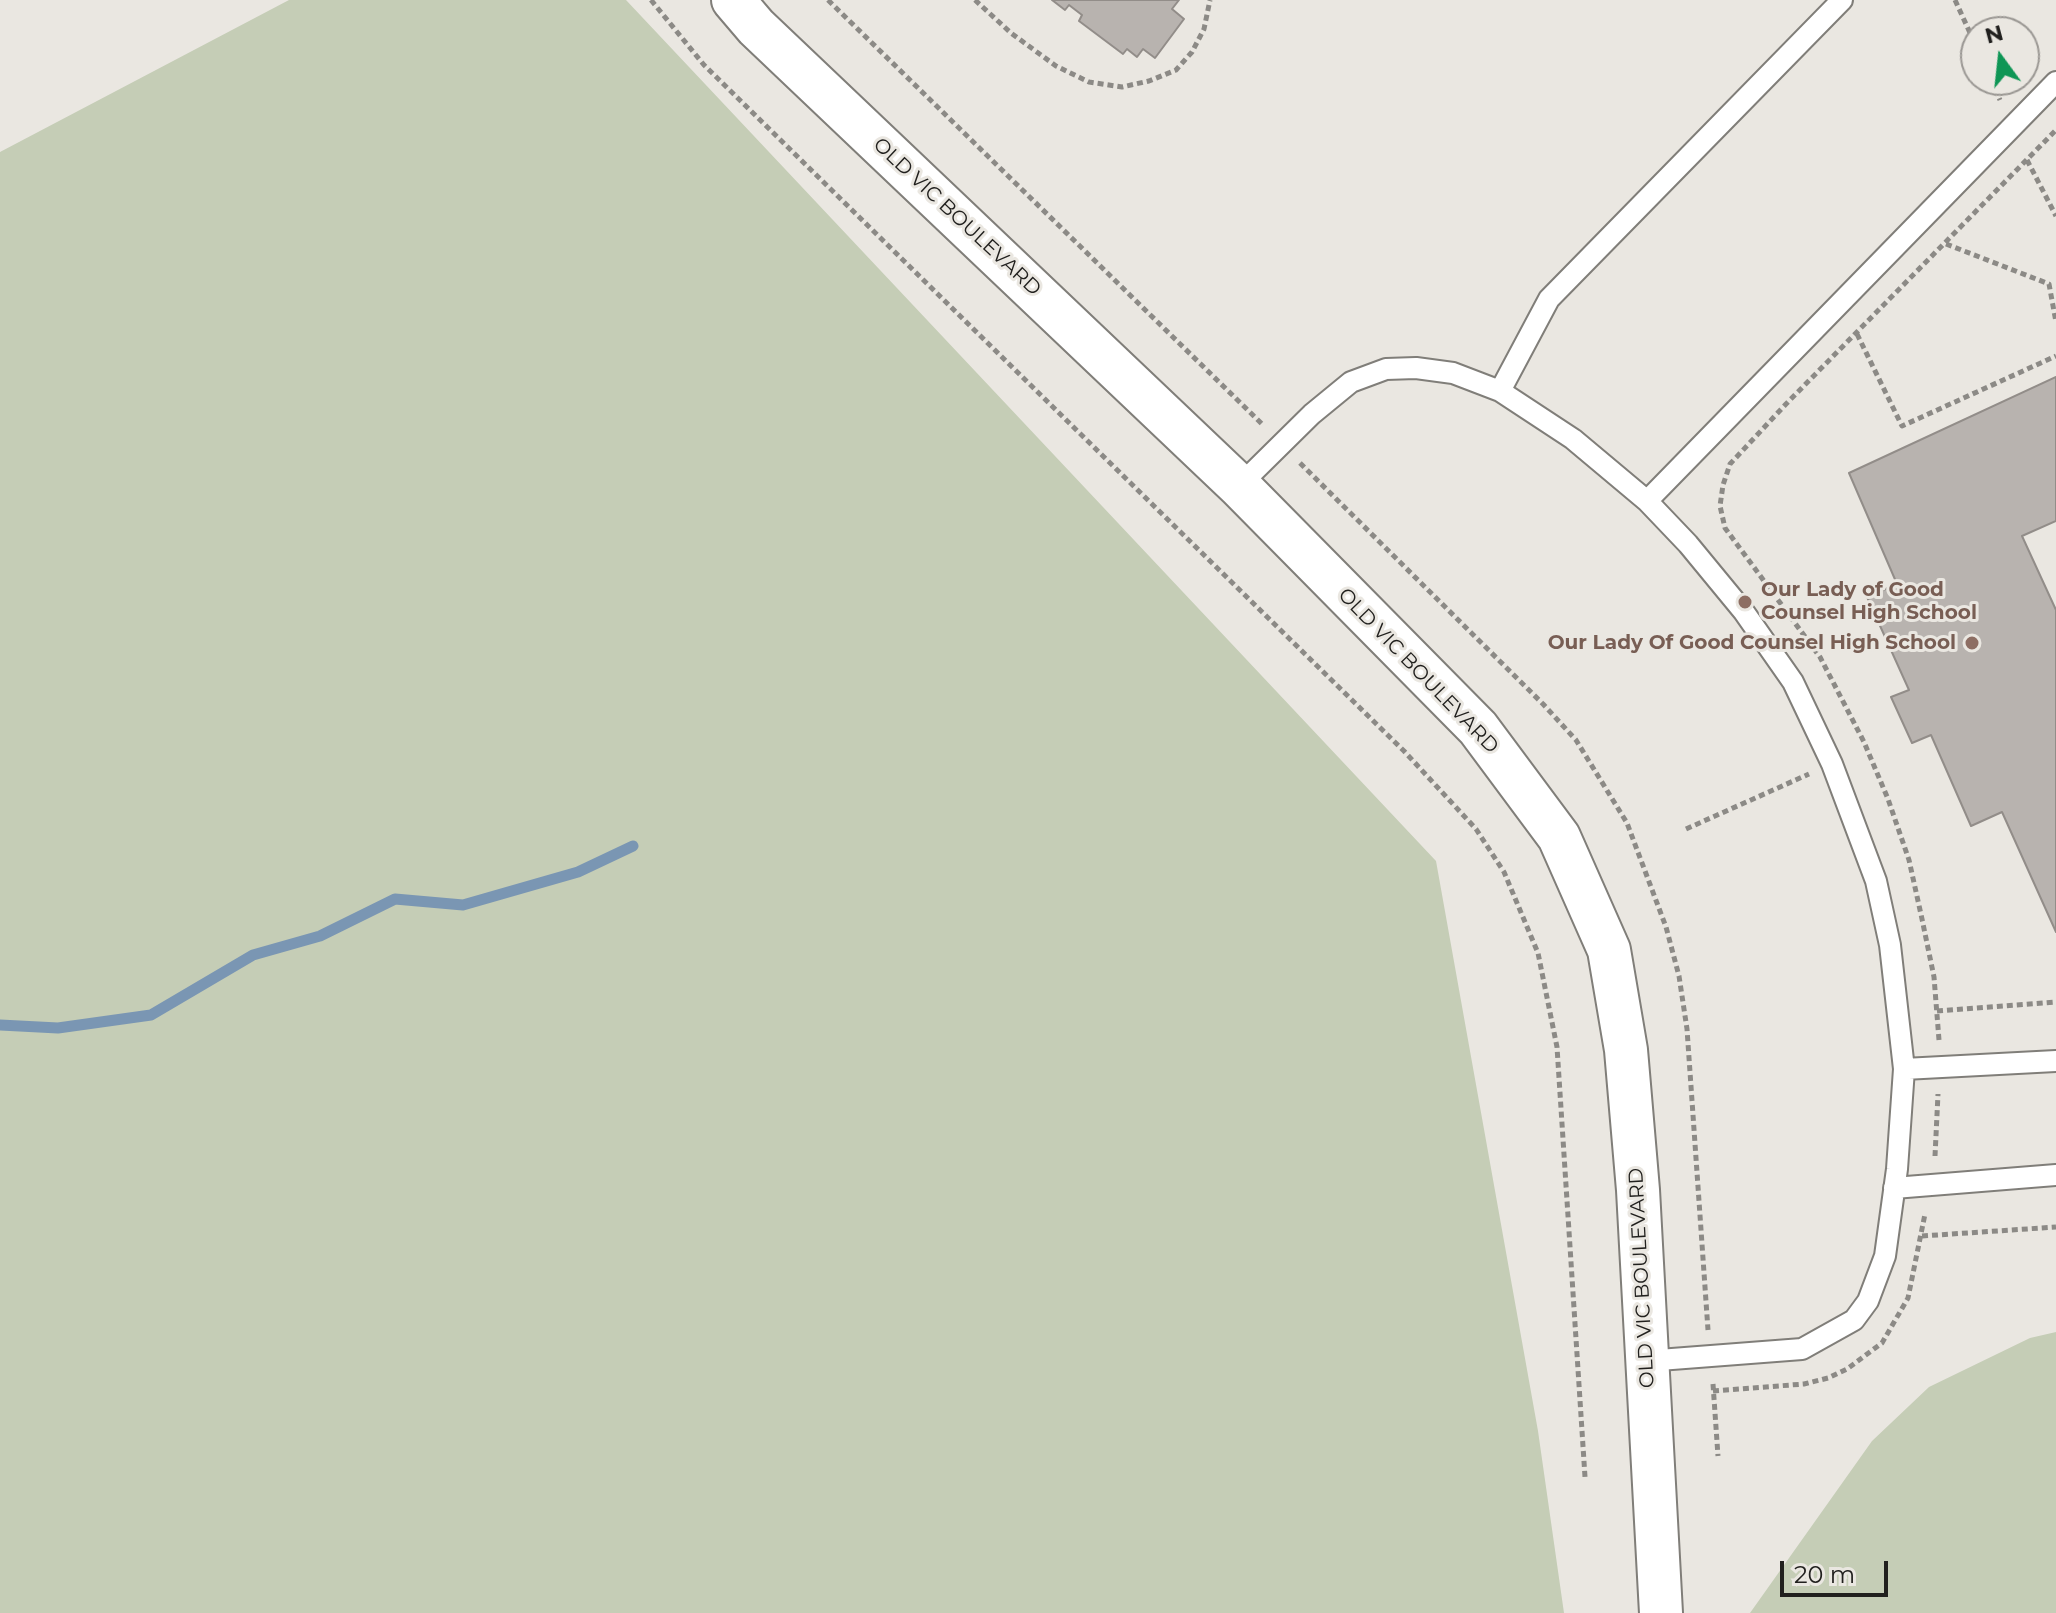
<!DOCTYPE html>
<html>
<head>
<meta charset="utf-8">
<style>
	body { margin:0 }
	#map { position:relative; width:2056px; height:1613px; overflow:hidden; background:#eae7e1; font-family:Montserrat,sans-serif }
	canvas { display:block }
	.north { position:absolute; left:1960px; top:16px; width:80px; height:80px; box-sizing:border-box; background:#eae7e1; border:2px solid #9a9793; border-radius:50%; rotate:345deg; font-size:22px; font-weight:700; line-height:32px; text-align:center; color:#21201e }
	.north::after { content:''; display:block; margin:auto; width:28px; height:36px; background:#0e9655; clip-path:polygon(50% 0,100% 100%,50% 72%,0 100%) }
	.scale { position:absolute; left:1780px; top:1561px; width:108px; height:36px; box-sizing:border-box; border:4px solid #21201e; border-top:0; padding-left:10px; font-size:24px; line-height:28px; white-space:nowrap; color:#21201e; -webkit-text-stroke:6px #eae7e1; paint-order:stroke }
</style>
</head>
<body>
<div id="map">
<canvas width="2056" height="1613"></canvas>
<div class="north">N</div>
<div class="scale">20 m</div>
</div>
<script>
const c = document.querySelector('canvas').getContext('2d');
c.lineJoin = 'round';
function paint(path, color) {
  c.fillStyle = color;
  c.fill(path, 'evenodd');
}
function toPath(rows) {
  const path = new Path2D();
  for (const r of rows) {
    path.moveTo(r[0], r[1]);
    for (let i = 2; i < r.length; i += 2) path.lineTo(r[i], r[i + 1]);
  }
  return path;
}
function strokePath(path, color, width, dash) {
  c.strokeStyle = color;
  c.lineWidth = width;
  c.lineCap = dash ? 'butt' : 'round';
  c.setLineDash(dash || []);
  c.stroke(path);
}
function label(font, color, halo, rows, align = 'center') {
  c.font = font + ' Montserrat,sans-serif';
  c.lineWidth = 6;
  c.setLineDash([]);
  c.textBaseline = 'middle';
  c.strokeStyle = halo;
  c.fillStyle = color;
  for (const [text, x, y, turn = 0] of rows) {
    c.save();
    c.translate(x, y);
    c.rotate((+turn || 0) * Math.PI / 180);
    c.textAlign = isNaN(turn) ? turn : align;
    if (halo) c.strokeText(text, 0, 0);
    c.fillText(text, 0, 0);
    c.restore();
  }
}
const green = toPath([
	[289,0,626,0,1436,861,1538,1431,1564,1613,0,1613,0,152],
	[2056,1332,2056,1613,1750,1613,1872,1441,1929,1387,2030,1338]
]);
const stream = toPath([
	[0,1025,58,1028,151,1015,253,955,320,936,395,899,463,905,578,872,633,846]
]);
const building = toPath([
	[1052,0,1179,0,1172,9,1184,19,1155,58,1143,49,1137,57,1127,49,1123,54,1079,21,1082,15,1069,5,1065,10,1052,0],
	[2056,377,2056,521,2022,536,2056,610,2056,932,2002,812,1971,826,1931,735,1912,743,1891,697,1909,690,1867,597,1897,584,1849,473,2056,377]
]);
const path = toPath([
	[651,0,704,65,1404,751,1476,829,1504,872,1538,953,1557,1047,1585,1477],
	[828,0,1262,424],
	[975,0,1011,33,1056,66,1089,82,1122,87,1149,81,1176,70,1192,52,1204,29,1210,0],
	[1955,0,1976,46],
	[1991,80,2000,100],
	[2027,160,2056,216],
	[1946,244,2049,284,2056,322],
	[1857,334,1902,426,2056,356],
	[1300,463,1543,704,1576,740,1627,823,1666,927,1679,976,1687,1029,1708,1330],
	[1686,829,1809,774],
	[1937,1011,2056,1002],
	[1939,1040,1934,977,1922,919,1909,860,1888,799,1864,742,1820,657,1725,528,1720,506,1723,485,1730,464,1786,404,2056,130],
	[1935,1156,1938,1094],
	[1922,1236,2056,1227],
	[1713,1384,1718,1456],
	[1713,1391,1804,1384,1828,1378,1847,1369,1882,1343,1908,1298,1925,1214]
]);
const service = toPath([
	[1500,391,1549,299,1842,0],
	[1239,486,1312,414,1351,382,1386,369,1416,368,1453,373,1500,391,1573,439,1647,501,1688,544,1744,612,1793,682,1832,764,1876,881,1890,945,1904,1069,1897,1169,1885,1256,1868,1301,1854,1320,1802,1349,1646,1361],
	[1647,501,2056,82],
	[1904,1069,2056,1061],
	[1894,1188,2056,1175]
]);
const minor = toPath([
	[733,0,756,27,1239,486,1478,728,1559,837,1609,950,1626,1050,1638,1190,1661,1613]
]);
const markers = [
	[1745,602,8,"#8d6e63"],
	[1972,643,8,"#8d6e63"]
];
const streetNames = [
	["OLD VIC BOULEVARD",957,217,43],
	["OLD VIC BOULEVARD",1418,671,46],
	["OLD VIC BOULEVARD",1642,1278,-93]
];
const educationNames = [
	["Our Lady of Good",1761,590],
	["Counsel High School",1761,613],
	["Our Lady Of Good Counsel High School",1956,643,"right"]
];
paint(green, '#c5cdb6');
strokePath(stream, '#7a96b3', 11);
paint(building, '#b8b3af');
strokePath(building, '#928d89', 2);
strokePath(service, '#807e79', 24);
strokePath(minor, '#807e79', 46);
strokePath(path, '#8c8a86', 5, [6, 4]);
strokePath(service, '#fff', 20);
strokePath(minor, '#fff', 42);
for (const [x, y, r, color] of markers) {
  const dot = new Path2D();
  dot.arc(x, y, r, 0, 2 * Math.PI);
  c.fillStyle = color;
  c.fill(dot);
  strokePath(dot, '#eae7e1', 3);
}
label('20px', '#21201e', '#eae7e1', streetNames);
label('bold 20px', '#785e54', '#eae7e1', educationNames, 'left');
</script>
</body>
</html>
